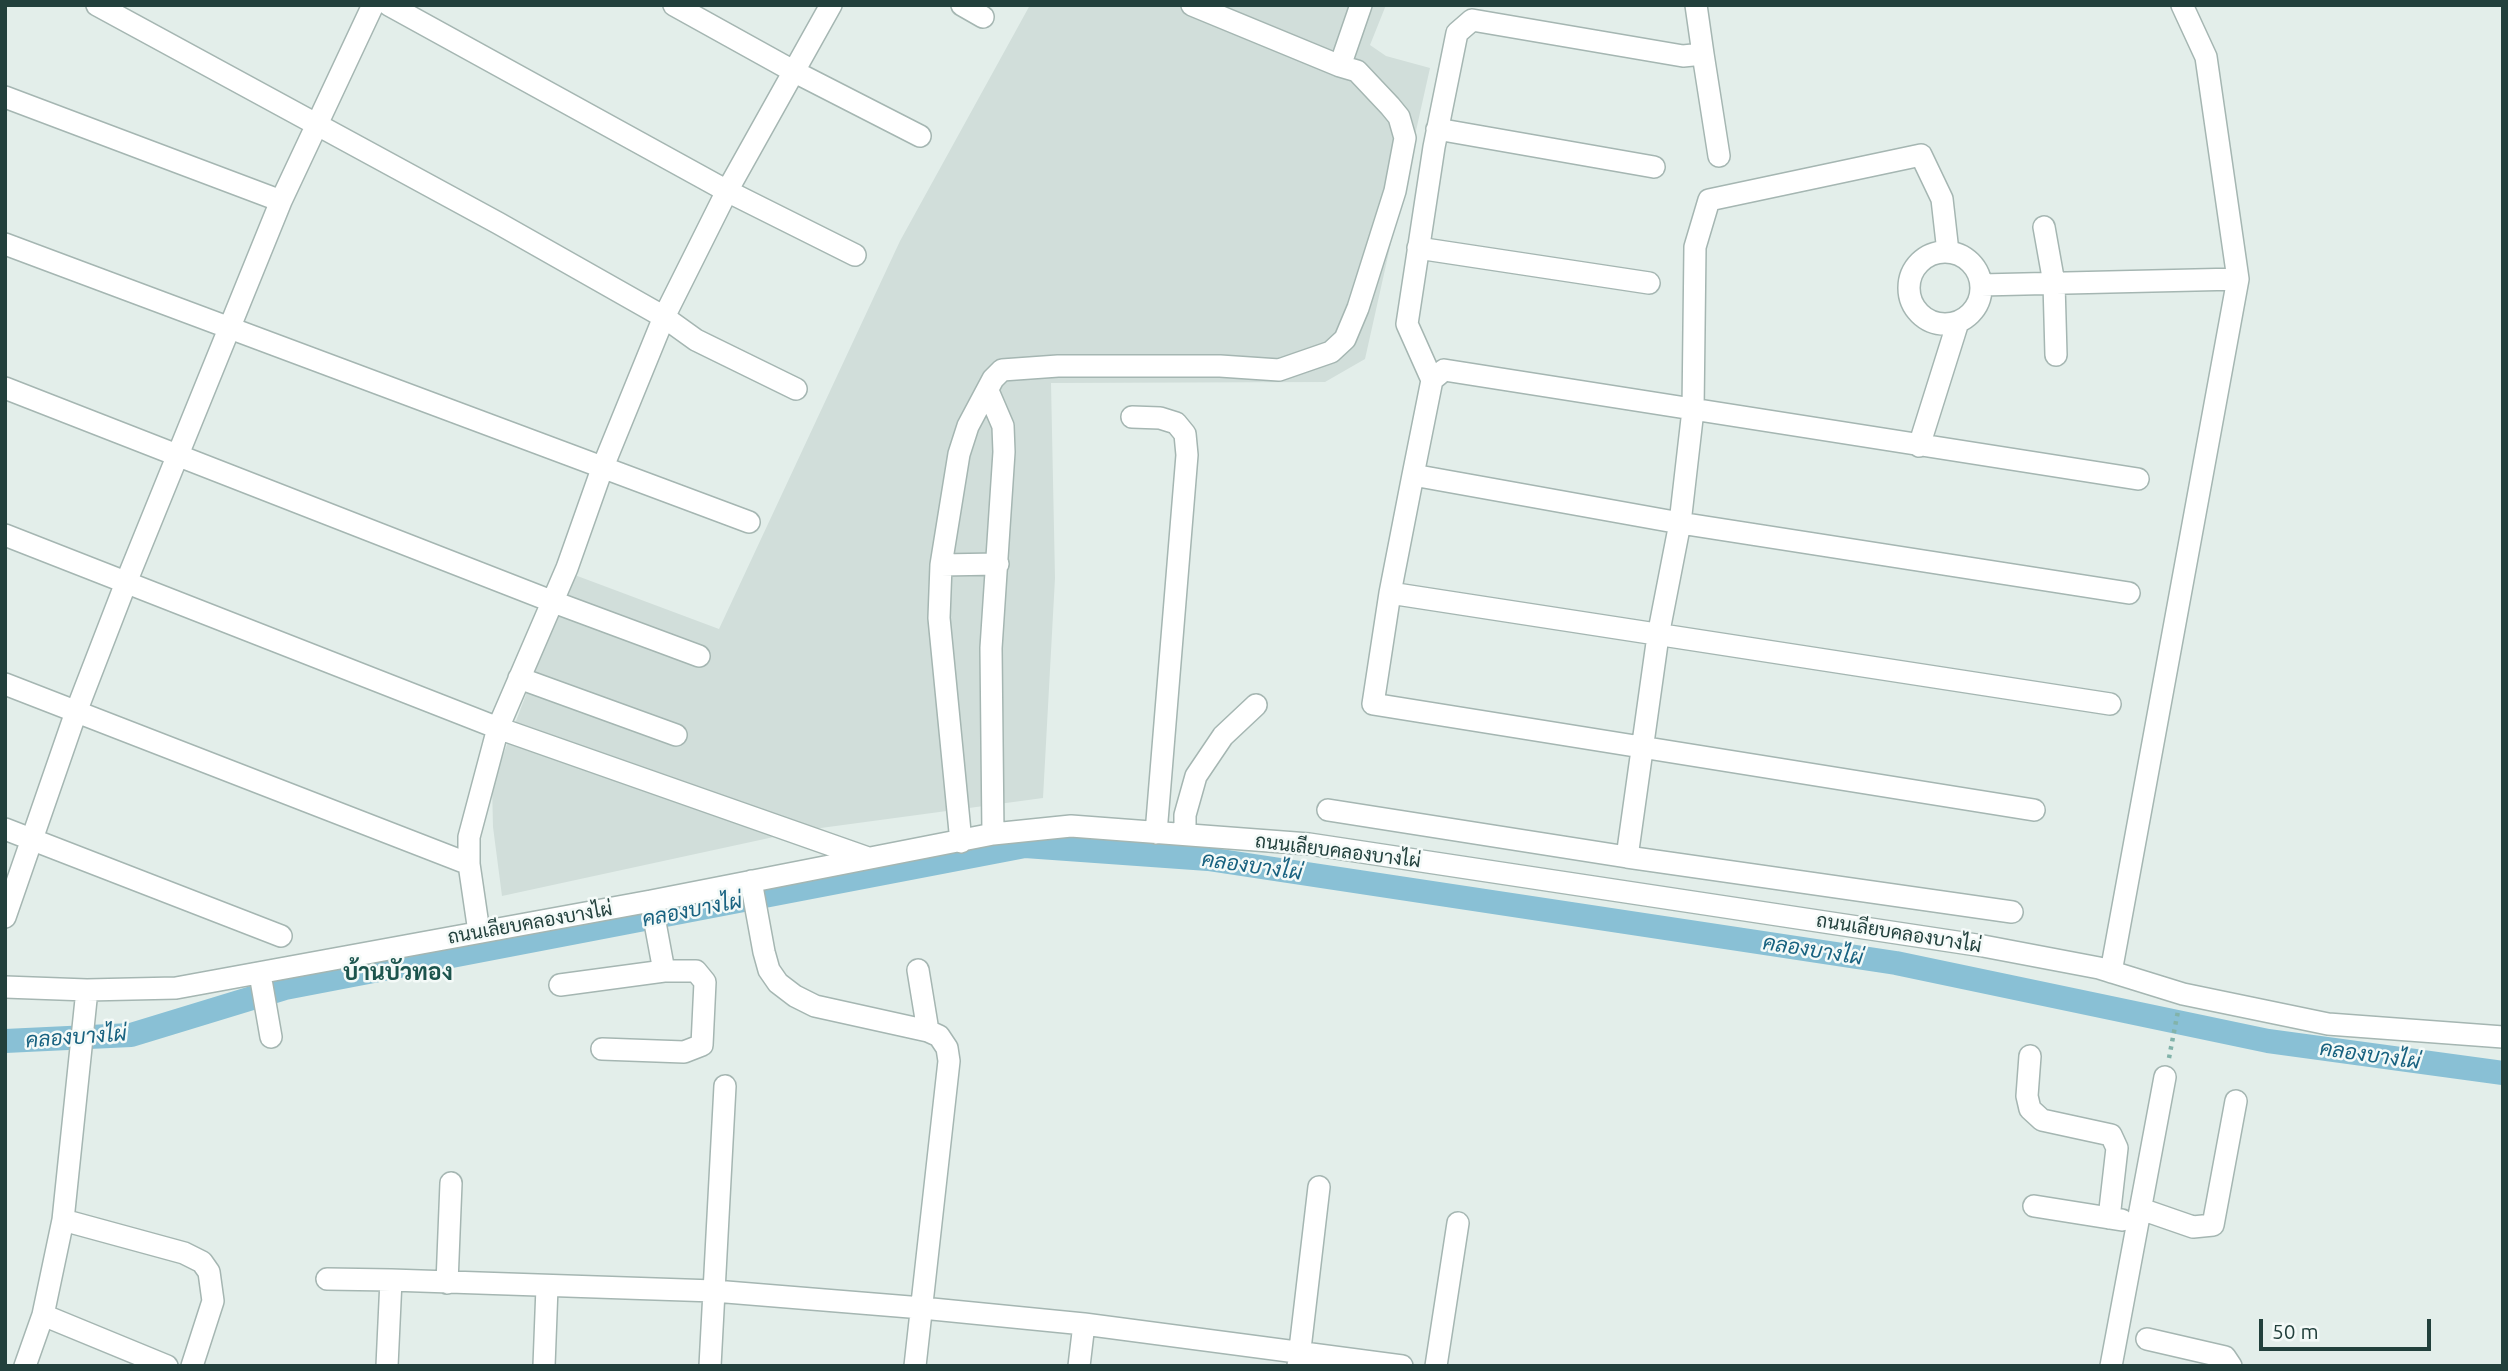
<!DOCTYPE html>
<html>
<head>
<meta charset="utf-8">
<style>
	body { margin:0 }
	#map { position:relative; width:2508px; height:1371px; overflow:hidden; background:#e3eeea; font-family:Ubuntu,sans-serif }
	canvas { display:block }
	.frame { position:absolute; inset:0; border:7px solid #22403c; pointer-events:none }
	.scale { position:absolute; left:2259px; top:1319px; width:172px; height:32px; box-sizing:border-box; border:4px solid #22403c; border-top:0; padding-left:9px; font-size:21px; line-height:24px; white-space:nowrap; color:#22403c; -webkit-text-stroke:5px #f4faf8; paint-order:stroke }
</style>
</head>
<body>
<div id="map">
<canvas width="2508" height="1371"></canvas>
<div class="frame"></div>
<div class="scale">50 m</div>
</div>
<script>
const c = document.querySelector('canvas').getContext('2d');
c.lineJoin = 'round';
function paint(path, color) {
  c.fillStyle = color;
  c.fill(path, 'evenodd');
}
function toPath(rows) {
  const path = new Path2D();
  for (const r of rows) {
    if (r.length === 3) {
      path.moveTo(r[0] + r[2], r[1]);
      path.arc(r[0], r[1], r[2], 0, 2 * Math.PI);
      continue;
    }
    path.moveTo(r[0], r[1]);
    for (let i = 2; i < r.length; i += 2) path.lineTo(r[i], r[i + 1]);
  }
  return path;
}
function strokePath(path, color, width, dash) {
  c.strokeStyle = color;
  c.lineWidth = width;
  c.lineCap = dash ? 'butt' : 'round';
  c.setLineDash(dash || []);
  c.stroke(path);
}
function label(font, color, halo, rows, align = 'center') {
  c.font = font + ' Ubuntu,Sarabun,sans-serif';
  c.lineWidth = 5;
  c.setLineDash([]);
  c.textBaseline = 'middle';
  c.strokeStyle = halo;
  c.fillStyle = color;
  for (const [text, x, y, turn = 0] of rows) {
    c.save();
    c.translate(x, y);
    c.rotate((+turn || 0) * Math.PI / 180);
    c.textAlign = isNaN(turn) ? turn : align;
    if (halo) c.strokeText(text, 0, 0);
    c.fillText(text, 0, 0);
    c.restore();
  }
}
const built = toPath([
	[1030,5,1386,5,1370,45,1386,56,1430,68,1365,359,1325,382,1051,383,1055,578,1043,798,806,830,502,896,493,827,492,784,572,574,719,629,900,241]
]);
const canal = toPath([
	[5,1041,131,1035,285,988,1025,846,1208,859,1896,963,2268,1041,2503,1073]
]);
const path = toPath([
	[2169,1058,2178,1011]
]);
const minor = toPath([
	[97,5,498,223,664,317,696,340,796,389],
	[389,5,727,191,855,255],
	[674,5,793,71,920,136],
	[962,5,983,17],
	[1192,5,1340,66,1361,5],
	[1696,5,1703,54],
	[5,97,281,201],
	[1437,129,1654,167],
	[2044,227,2054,283,2056,355],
	[5,244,749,522],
	[1418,248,1649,283],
	[1948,252,1942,199,1921,155,1709,200,1695,247,1693,410,1680,523,1658,636,1627,857,2012,912],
	[1945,288,36],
	[1981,285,2238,279],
	[1432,380,1407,324,1434,147,1457,33,1472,20,1683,56,1703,54,1719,156],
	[5,388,551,601,699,656],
	[988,391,1003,426,1004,452,991,648,993,834],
	[1132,417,1160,418,1176,423,1185,434,1187,455,1156,833],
	[1919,446,1958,322],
	[1413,475,1432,380,1444,370,2138,479],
	[5,535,498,728,868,858],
	[941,565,998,564],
	[1390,593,1413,475,1680,523,2129,593],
	[519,678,676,735],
	[5,684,469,864],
	[1328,810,1627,857],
	[2034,810,1373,704,1390,593,2110,704],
	[5,829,281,936],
	[1185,834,1185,815,1196,776,1223,736,1256,705],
	[961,842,939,618,941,565,959,454,968,426,993,379,1002,370,1058,366,1220,366,1279,370,1331,352,1345,339,1358,308,1395,191,1405,138,1399,117,1390,106,1357,71,1340,66],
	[751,881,764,952,769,970,778,983,795,996,815,1006,928,1031,939,1036,947,1048,949,1061,915,1366],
	[5,917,76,712,127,580,281,201,373,5],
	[479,932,469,864,469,837,498,728,567,568,602,469,664,317,727,191,831,5],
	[918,970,928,1031],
	[2111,972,2238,279,2206,57,2182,5],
	[260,974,271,1037],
	[560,985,664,971],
	[5,987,87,990,176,988,651,901,993,834,1071,826,1309,844,1983,946,2099,968,2183,994,2328,1024,2503,1037],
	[602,1049,684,1052,702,1045,705,982,696,971,664,971,651,901],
	[2030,1056,2027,1096,2030,1109,2042,1120,2111,1135,2117,1148,2109,1218],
	[2034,1206,2122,1220],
	[2141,1209,2193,1227,2213,1225,2236,1101],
	[63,1220,184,1253,202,1262,209,1272,213,1301,192,1366],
	[327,1279,391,1280],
	[447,1283,451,1183],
	[43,1315,167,1366],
	[2147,1339,2225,1357,2231,1366],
	[25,1366,43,1315,63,1220,87,990],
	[387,1366,391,1280,714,1291,922,1308,1084,1324,1402,1366],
	[544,1366,547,1287],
	[710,1366,725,1086],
	[1079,1366,1084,1324],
	[1298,1366,1319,1187],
	[1436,1366,1458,1223],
	[2111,1366,2165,1077]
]);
const streetNames = [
	["ถนนเลียบคลองบางไผ่",1338,851,7],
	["ถนนเลียบคลองบางไผ่",530,923,-10],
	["ถนนเลียบคลองบางไผ่",1899,933,9]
];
const waterNames = [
	["คลองบางไผ่",1252,866,8],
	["คลองบางไผ่",692,910,-11],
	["คลองบางไผ่",1813,950,9],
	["คลองบางไผ่",76,1037,-4],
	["คลองบางไผ่",2370,1055,8]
];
const quarterNames = [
	["บ้านบัวทอง",398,972]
];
paint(built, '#d1deda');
strokePath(canal, '#89c0d5', 24);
strokePath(minor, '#a5b6b2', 24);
strokePath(path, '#82b3aa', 4.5, [3.5, 5]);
strokePath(minor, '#fff', 21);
label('19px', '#22403c', '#f4faf8', streetNames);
label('italic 21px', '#186280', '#f4faf8', waterNames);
label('bold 23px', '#1c544d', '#f4faf8', quarterNames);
</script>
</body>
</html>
